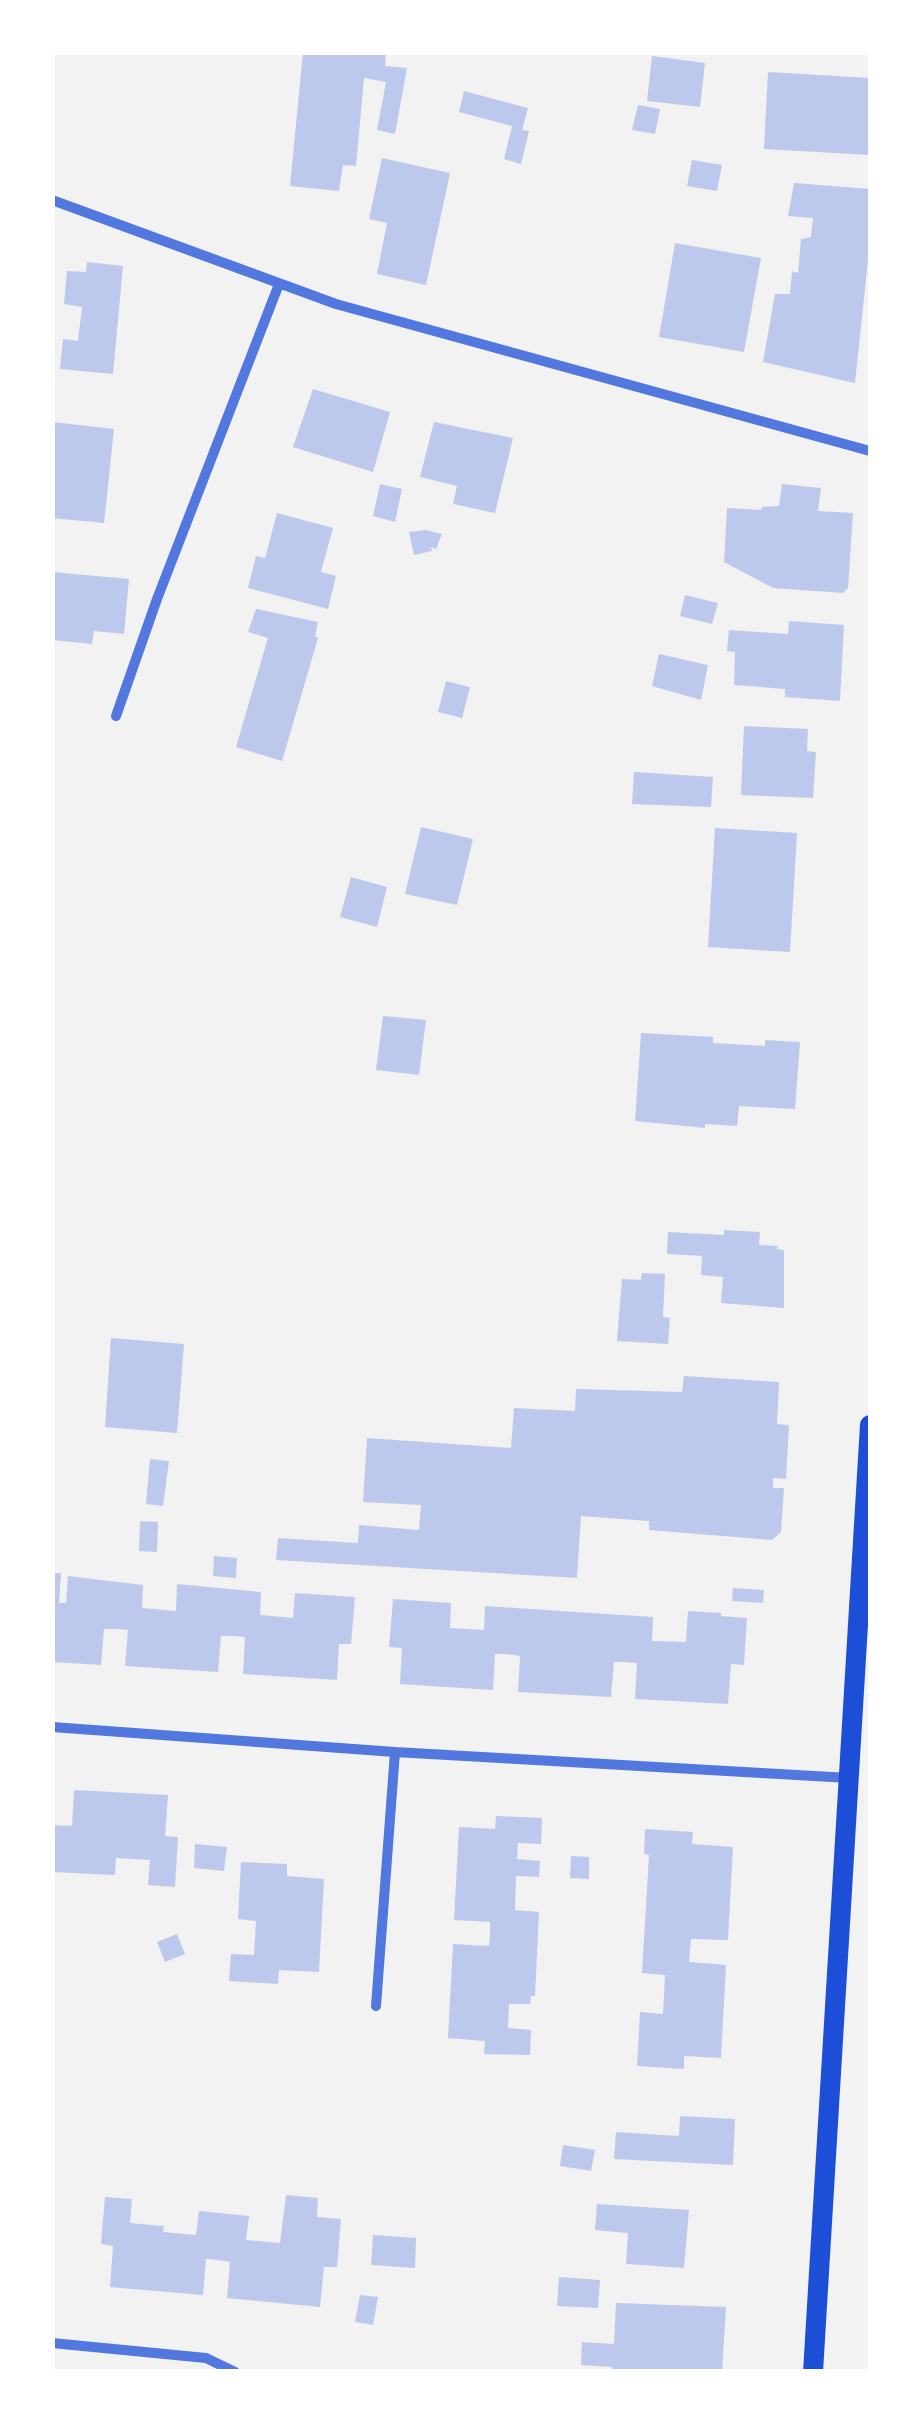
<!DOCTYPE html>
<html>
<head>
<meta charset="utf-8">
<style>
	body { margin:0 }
	#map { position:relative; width:923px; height:2424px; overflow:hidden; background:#f2f2f2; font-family:"Noto Serif",serif }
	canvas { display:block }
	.frame { position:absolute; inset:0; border:55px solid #fff; pointer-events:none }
</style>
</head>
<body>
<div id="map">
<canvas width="923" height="2424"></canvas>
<div class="frame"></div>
</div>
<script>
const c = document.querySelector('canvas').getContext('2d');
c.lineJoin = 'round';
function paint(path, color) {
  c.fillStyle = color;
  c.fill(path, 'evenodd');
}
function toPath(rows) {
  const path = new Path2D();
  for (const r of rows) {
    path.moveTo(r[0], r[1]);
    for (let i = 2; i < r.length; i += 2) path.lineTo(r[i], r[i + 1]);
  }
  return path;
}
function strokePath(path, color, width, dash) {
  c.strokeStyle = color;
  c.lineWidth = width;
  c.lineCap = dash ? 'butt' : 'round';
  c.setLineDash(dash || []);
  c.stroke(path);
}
const building = toPath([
	[303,52,386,52,385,66,407,68,395,134,377,130,386,82,364,78,356,166,343,165,339,191,290,186],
	[652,56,705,63,700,107,647,101],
	[768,72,870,78,870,155,764,149],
	[464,91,528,108,522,130,529,131,521,164,504,159,512,126,459,112],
	[638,105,660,109,655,134,632,130],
	[382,158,450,173,426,285,377,274,387,223,369,219],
	[692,160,722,165,717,191,687,186],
	[794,183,870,189,870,241,855,383,763,362,775,294,790,294,792,271,798,273,801,239,811,237,813,218,788,216],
	[675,243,761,258,744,352,659,337],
	[87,262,123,266,113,374,60,369,63,339,78,341,82,307,64,304,67,271,86,272],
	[313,389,390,412,373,472,293,447],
	[52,422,114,429,104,523,52,518],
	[434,422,513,438,495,513,453,504,457,486,420,477],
	[380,484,402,489,395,522,373,516],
	[782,484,821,488,818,511,853,513,848,588,843,593,773,588,724,562,727,508,761,510,762,507,779,506],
	[277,513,333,528,321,572,336,576,328,609,248,588,256,556,265,558],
	[426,530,442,534,436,549,431,547,432,551,414,555,409,532],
	[52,572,129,579,124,634,94,631,92,644,52,640],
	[685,595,718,603,712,624,680,616],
	[256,609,318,622,315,636,318,638,282,761,236,747,268,638,248,632],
	[789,621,844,625,840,701,785,697,785,689,734,685,735,652,727,651,729,630,788,634],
	[659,654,708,665,701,700,652,686],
	[446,681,470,687,462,718,438,712],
	[744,726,808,729,807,751,816,752,813,798,741,795],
	[634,772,713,777,711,807,632,804],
	[421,827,473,839,457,905,405,894],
	[715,828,797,833,790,952,708,947],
	[351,877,387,887,377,927,340,917],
	[383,1016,426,1020,419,1075,376,1070],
	[641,1033,713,1037,713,1043,765,1046,765,1040,800,1042,795,1109,739,1106,737,1126,705,1124,705,1128,635,1121],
	[724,1230,760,1232,759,1245,778,1246,777,1249,784,1250,784,1308,721,1303,723,1277,701,1275,702,1256,667,1254,668,1232,724,1235],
	[642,1273,665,1274,663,1317,670,1318,668,1344,617,1341,622,1279,641,1280],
	[111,1338,184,1344,177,1433,105,1427],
	[684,1376,779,1382,777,1424,789,1425,786,1479,773,1478,773,1488,784,1488,781,1532,772,1540,649,1530,649,1521,581,1516,577,1578,276,1560,278,1538,358,1543,359,1525,419,1530,421,1505,363,1502,367,1438,511,1448,514,1408,575,1411,576,1389,682,1392],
	[150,1459,169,1461,163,1506,146,1504],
	[140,1521,158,1522,157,1552,139,1551],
	[214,1556,237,1558,236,1578,213,1576],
	[52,1573,61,1573,59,1603,66,1603,68,1576,143,1585,142,1608,176,1611,177,1584,261,1592,260,1615,293,1618,295,1593,355,1597,351,1644,339,1644,337,1680,243,1674,245,1637,234,1636,221,1636,218,1672,125,1666,128,1630,116,1629,104,1629,101,1665,52,1662],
	[733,1588,764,1590,763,1603,732,1601],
	[393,1599,451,1603,450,1628,484,1630,485,1606,653,1617,652,1641,686,1642,688,1611,721,1613,721,1616,747,1618,744,1665,731,1664,728,1704,635,1699,637,1663,625,1662,614,1662,611,1697,518,1692,520,1656,508,1654,495,1654,493,1690,400,1684,402,1648,389,1647],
	[74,1790,168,1795,165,1836,178,1837,175,1887,148,1885,150,1860,116,1858,115,1875,52,1872,52,1825,72,1826],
	[496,1816,542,1818,541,1844,518,1843,517,1859,540,1861,539,1877,516,1876,515,1910,539,1912,535,1996,531,1996,530,2004,509,2004,508,2028,531,2030,530,2055,484,2054,485,2041,448,2038,453,1944,489,1946,490,1934,490,1922,454,1920,459,1827,495,1829],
	[645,1829,693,1832,692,1844,733,1847,728,1940,691,1939,689,1962,726,1965,721,2058,684,2056,684,2069,637,2066,640,2012,663,2014,665,1975,642,1973,649,1855,644,1854],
	[195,1844,227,1847,224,1871,194,1868],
	[571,1856,589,1857,589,1879,570,1878],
	[241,1862,287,1864,287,1876,324,1879,319,1972,279,1970,278,1984,229,1981,231,1954,254,1955,256,1921,238,1919],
	[177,1934,185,1954,165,1962,157,1942],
	[680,2116,735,2119,733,2165,614,2159,616,2132,679,2136],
	[563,2145,595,2150,591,2171,560,2166],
	[286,2195,318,2198,317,2217,341,2219,337,2267,324,2267,320,2307,227,2298,230,2262,218,2260,206,2259,203,2295,110,2287,113,2246,101,2244,105,2197,132,2199,130,2223,164,2226,163,2232,196,2235,199,2211,249,2216,246,2240,280,2243],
	[597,2204,689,2210,684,2268,626,2264,628,2233,595,2230],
	[373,2235,416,2238,415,2268,371,2265],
	[559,2277,600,2280,598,2308,557,2306],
	[360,2295,378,2297,373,2325,355,2322],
	[616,2303,726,2307,722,2372,612,2372,612,2367,581,2365,582,2342,614,2344]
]);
const minor = toPath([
	[52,200,336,304,870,451],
	[116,716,157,599,279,284],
	[52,1727,395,1752],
	[376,2006,395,1752,849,1778],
	[52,2343,206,2358,235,2372]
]);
const secondary = toPath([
	[813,2372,870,1425]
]);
paint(building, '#bdc9ec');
strokePath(minor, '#5277de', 10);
strokePath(secondary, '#1d4ed8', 20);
</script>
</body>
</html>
